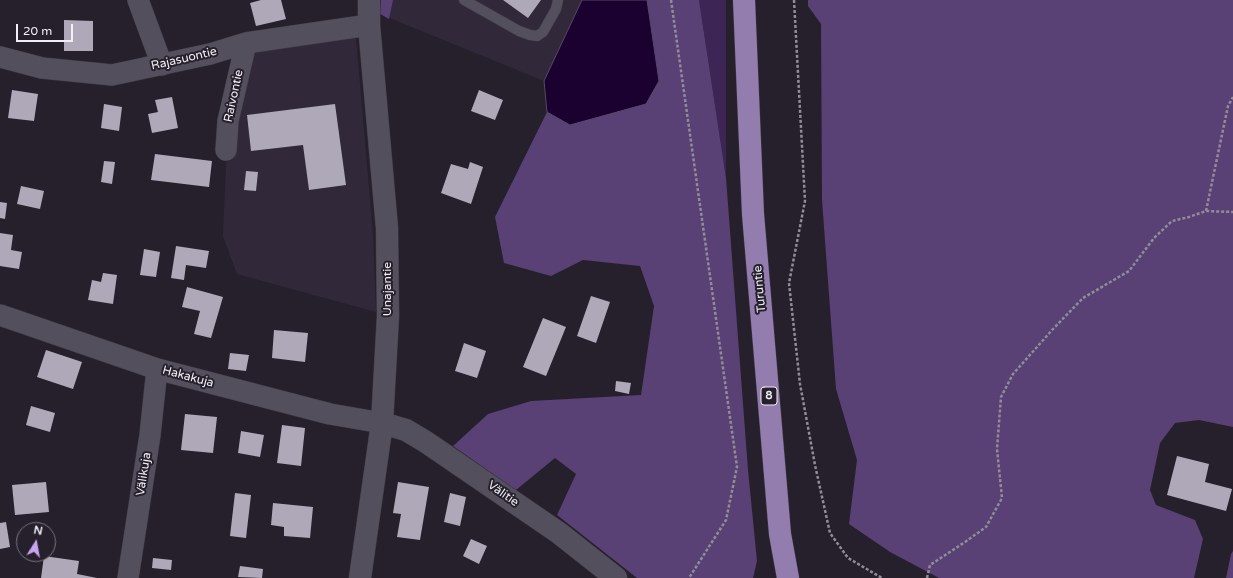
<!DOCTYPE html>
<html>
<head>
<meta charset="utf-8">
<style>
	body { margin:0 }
	#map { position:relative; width:1233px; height:578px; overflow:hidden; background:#25202c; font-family:"Varela Round",sans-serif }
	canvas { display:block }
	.north { position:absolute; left:16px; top:522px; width:40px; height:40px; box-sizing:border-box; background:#25202c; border:1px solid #77727d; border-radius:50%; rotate:11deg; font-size:11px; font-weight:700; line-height:16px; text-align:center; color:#f1eef6 }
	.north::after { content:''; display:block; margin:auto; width:14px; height:18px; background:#c7a6ef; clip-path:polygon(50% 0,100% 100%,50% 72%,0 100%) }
	.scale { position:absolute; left:16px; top:24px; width:57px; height:18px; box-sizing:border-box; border:2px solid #f1eef6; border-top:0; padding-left:5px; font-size:12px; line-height:14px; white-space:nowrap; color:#f1eef6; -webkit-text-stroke:3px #25202c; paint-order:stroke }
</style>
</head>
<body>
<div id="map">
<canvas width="1233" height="578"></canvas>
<div class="north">N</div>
<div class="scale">20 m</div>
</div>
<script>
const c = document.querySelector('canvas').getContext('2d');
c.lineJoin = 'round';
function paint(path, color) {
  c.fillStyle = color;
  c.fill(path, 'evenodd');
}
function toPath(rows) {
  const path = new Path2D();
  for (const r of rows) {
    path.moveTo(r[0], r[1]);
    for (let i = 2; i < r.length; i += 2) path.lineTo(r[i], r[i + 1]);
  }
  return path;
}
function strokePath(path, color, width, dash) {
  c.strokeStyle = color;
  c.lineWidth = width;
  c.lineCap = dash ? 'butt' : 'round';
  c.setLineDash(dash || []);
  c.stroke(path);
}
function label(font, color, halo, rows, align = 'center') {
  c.font = font + ' "Varela Round",sans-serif';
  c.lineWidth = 4;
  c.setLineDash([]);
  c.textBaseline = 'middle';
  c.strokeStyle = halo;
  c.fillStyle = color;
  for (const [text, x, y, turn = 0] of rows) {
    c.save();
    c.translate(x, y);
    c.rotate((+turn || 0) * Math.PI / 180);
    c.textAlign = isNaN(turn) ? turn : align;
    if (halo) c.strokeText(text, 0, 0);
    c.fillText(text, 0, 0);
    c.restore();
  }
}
const built = toPath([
	[381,0,582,0,544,81,380,14],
	[355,27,373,234,376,312,237,274,223,236,228,121,246,43]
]);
const green = toPath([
	[699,0,726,0,726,178]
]);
const forest = toPath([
	[381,0,393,0,389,19,380,14],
	[647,0,699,0,726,178,748,470,757,561,753,578,637,578,557,515,576,474,555,458,516,490,453,446,488,414,531,401,641,395,654,306,640,266,583,260,551,276,504,263,495,217,547,112,570,125,659,81],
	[808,0,1233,0,1233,427,1199,420,1175,423,1160,443,1150,490,1156,505,1195,520,1203,539,1194,578,939,578,890,552,849,524,857,460,836,389,822,200,821,24,808,6],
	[1233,551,1233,578,1226,578,1231,554]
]);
const water = toPath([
	[582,0,647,0,659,81,646,104,570,125,547,112,544,81,582,0]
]);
const building = toPath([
	[261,0,281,0,286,19,256,26,250,3],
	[503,0,541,0,528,18],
	[64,20,93,21,93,51,64,51],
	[12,90,38,94,34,121,8,118],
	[479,90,503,100,495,120,471,111],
	[172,97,178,128,152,133,148,114,158,112,155,100],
	[104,104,122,107,119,131,101,128],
	[335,104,346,185,309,190,303,145,251,151,247,115],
	[155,154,212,161,209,187,151,180],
	[104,161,115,162,112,184,101,182],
	[470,162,483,167,471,204,441,193,451,164,468,169],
	[246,171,258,172,256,191,244,190],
	[21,186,44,191,40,209,17,204],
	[0,202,7,203,5,219,0,218],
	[0,233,13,235,11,250,22,252,19,269,0,266],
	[176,246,209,251,206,268,186,265,184,280,171,278],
	[144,249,160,252,156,277,140,275],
	[103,273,117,275,113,304,88,300,92,280,101,282],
	[187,287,223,297,211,338,194,334,200,311,182,307],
	[591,296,610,302,596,343,577,336],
	[543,318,566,327,546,376,523,367],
	[274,330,308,333,305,362,272,358],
	[464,343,486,351,477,378,455,371],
	[46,350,82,362,73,389,37,377],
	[230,353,249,355,246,371,228,369],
	[616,381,631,383,629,394,615,391],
	[31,406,55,413,50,432,26,425],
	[185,414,217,417,213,453,181,450],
	[282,425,305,428,301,466,277,463],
	[241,431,264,435,260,457,238,453],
	[1177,456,1209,464,1205,482,1232,489,1226,511,1167,495],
	[46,482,49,512,15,515,12,485],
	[398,482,429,487,420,540,397,537,401,514,393,513],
	[235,493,251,495,246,538,230,536],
	[450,493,466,497,460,526,444,522],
	[273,503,313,507,310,538,284,536,284,527,271,525],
	[6,522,10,547,0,549,0,523],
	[471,539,487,546,479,564,463,556],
	[44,556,79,561,77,574,97,578,41,578],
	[153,558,172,560,171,570,152,568],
	[240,566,263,569,262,578,238,577]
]);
const path = toPath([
	[671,0,737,467,726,520,689,578],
	[794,0,805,201,789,283,800,384,815,465,830,533,848,558,882,578],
	[1206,211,1228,106,1233,97],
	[927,578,930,565,965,542,986,527,1002,498,997,449,1001,397,1013,374,1053,329,1083,298,1129,271,1154,238,1172,221,1189,217,1206,211,1233,212]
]);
const service = toPath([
	[464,0,519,31,530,35,537,36,543,32,556,9,558,0]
]);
const minor = toPath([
	[138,0,162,65],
	[0,57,42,68,112,75,210,54,246,43,369,25],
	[226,150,228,121,246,43],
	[0,315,157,369,330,414,382,423],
	[128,578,150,435,157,369]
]);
const tertiary = toPath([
	[382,423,406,430,426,442,559,533,616,578],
	[360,578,382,423,388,316,387,228,369,25,369,0]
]);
const trunk = toPath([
	[744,0,753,214,780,534,788,578]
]);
const shields = [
	[769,396,16]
];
const shieldNames = [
	["8",769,396]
];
const streetNames = [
	["Rajasuontie",184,59,-13],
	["Raivontie",234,96,-78],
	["Unajantie",388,289,-90],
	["Turuntie",760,289,-95],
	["Hakakuja",188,377,15],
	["Välikuja",144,474,-81],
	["Välitie",503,494,35]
];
paint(built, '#31293a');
paint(green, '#3d2555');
paint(forest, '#594075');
paint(water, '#1a012f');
strokePath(water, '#5a486b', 1);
paint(building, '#afa8b8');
strokePath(service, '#403b46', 11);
strokePath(minor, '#403b46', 22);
strokePath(tertiary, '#403b46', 23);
strokePath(trunk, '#403b46', 23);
strokePath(path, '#918d97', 2.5, [3, 2]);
strokePath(service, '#544f5c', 10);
strokePath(minor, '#544f5c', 21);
strokePath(tertiary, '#544f5c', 22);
strokePath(trunk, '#937cae', 22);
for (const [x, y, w] of shields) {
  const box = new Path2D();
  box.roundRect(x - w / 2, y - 9, w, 18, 3);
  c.fillStyle = '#25202c';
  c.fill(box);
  strokePath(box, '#f1eef6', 1);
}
label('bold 11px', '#f1eef6', null, shieldNames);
label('12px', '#f1eef6', '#25202c', streetNames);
</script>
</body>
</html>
